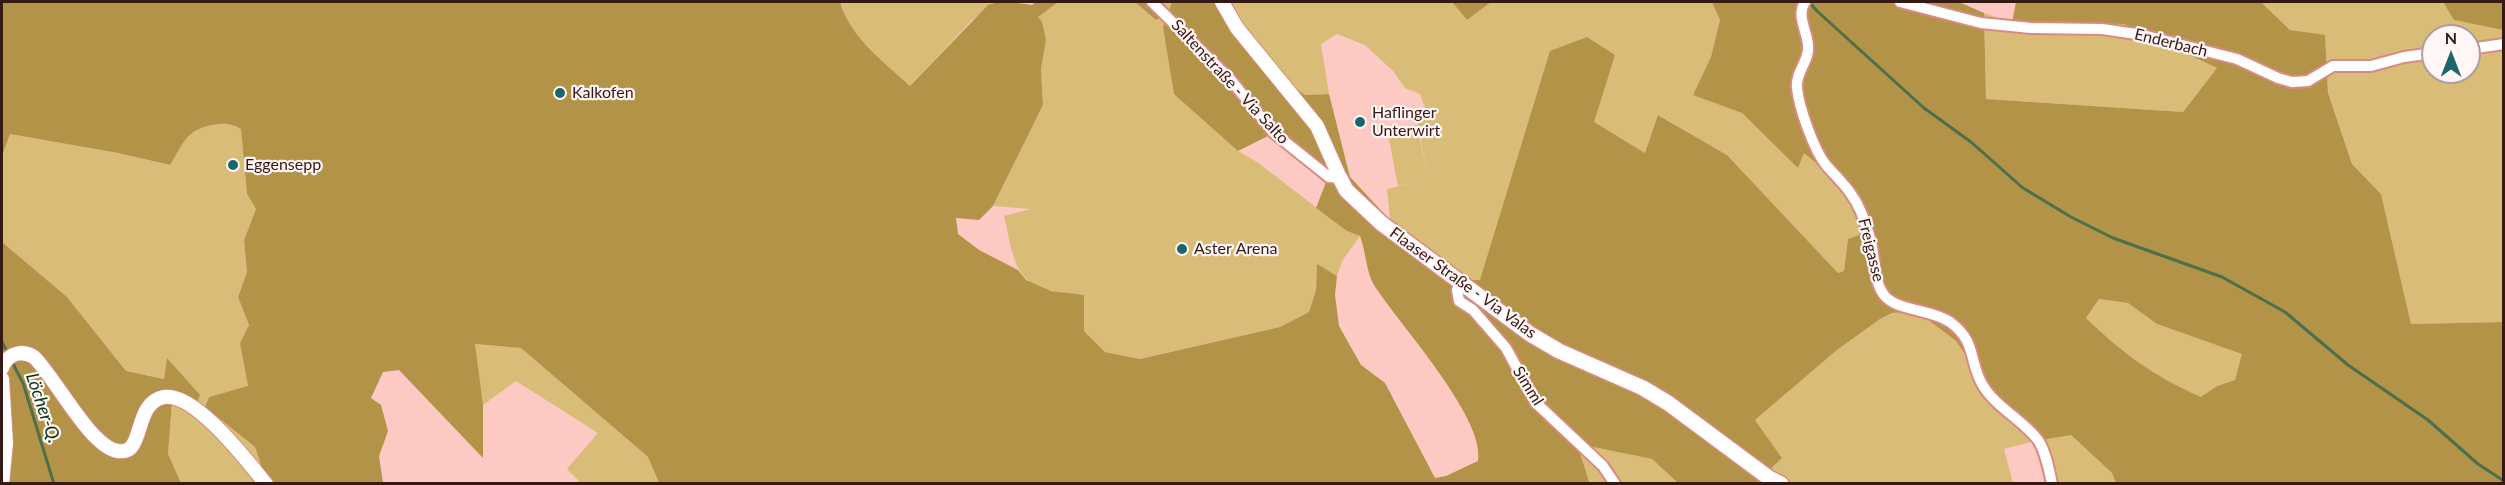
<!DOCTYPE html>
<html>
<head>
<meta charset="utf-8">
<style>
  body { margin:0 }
  #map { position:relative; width:2505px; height:485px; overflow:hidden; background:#fcc9c3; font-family:Lato,sans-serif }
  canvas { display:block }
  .frame { position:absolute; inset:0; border:3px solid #361815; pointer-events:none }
  .north { position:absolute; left:2421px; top:24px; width:60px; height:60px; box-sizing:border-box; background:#fff6f5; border:2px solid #af9d9b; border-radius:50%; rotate:0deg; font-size:16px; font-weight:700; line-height:24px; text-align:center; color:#361815 }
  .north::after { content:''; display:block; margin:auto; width:21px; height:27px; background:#1a666f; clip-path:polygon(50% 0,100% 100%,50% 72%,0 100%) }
</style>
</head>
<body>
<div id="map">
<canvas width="2505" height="485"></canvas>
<div class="frame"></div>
<div class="north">N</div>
</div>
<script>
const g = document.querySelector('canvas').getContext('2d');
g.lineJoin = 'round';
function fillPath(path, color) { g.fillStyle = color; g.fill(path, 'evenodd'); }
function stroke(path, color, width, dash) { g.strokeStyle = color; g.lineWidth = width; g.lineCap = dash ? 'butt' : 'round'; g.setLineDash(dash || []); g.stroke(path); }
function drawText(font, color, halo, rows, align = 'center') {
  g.font = font + ' Lato,sans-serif'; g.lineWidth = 4.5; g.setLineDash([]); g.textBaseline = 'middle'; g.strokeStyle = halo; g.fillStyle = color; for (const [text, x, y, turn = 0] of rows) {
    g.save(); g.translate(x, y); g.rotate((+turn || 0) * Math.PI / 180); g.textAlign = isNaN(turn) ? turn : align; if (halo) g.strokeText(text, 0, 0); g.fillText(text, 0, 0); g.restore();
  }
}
fillPath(new Path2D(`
  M840,2H995L971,21L910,86C884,62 850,37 840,2Z
  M1058,2H1135L1156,20L1160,16L1146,2H1172L1163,27L1238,151L1257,162L1347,231L1360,236L1342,261L1337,276L1317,265L1316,290L1309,312L1280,327L1140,359L1105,352L1084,331L1063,292C1013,289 1014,257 1004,216L1031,209L993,206L1043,105L1041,69L1046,40L1037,17Z
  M1227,2H1452L1467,20L1491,2H1712L1720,20L1711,57L1694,95L1742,113L1798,167L1804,152L1843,185L1862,222L1859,235L1848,239L1844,271L1838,273L1727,155L1659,115L1645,153L1593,122L1615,55L1480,280H1470L1390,220L1387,189L1420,181L1398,186L1388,134L1391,130L1416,125L1428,173L1417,125L1426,110L1420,94L1405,88L1393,71L1365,45L1337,34L1321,44L1329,94L1305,95C1274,70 1245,36 1227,2Z
  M2261,2H2443L2454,20L2503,30V322L2411,324L2381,194L2352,164L2328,93L2325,36L2290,30ZM2433,36H2469V72H2433Z
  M1984,13L2012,23L2124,24L2217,68L2183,112L1986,99Z
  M227,123L241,129L247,194L256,209L244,240L247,272L238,297L249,325L241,343L248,387L209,397L205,407L255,447L267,483H181L168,454L172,402L167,359L164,379L126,371L67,297L2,242V156L10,134L118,153L169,165C191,131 186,129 227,123Z
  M2099,299L2128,303L2157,324L2243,354L2235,380L2217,386L2202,398C2155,377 2122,353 2086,318Z
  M1906,312L1927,319L1956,341L1969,360L2071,435L2112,473L2116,483H2052L2034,441L2004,449L2013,483H1756L1782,458L1755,420L1837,350L1880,319L1892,313Z
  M474,344L521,348L648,457L659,483H577L579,481L567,469L598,433L516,381L483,405Z
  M1593,447L1652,459L1678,483H1590L1579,450Z`), '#d9bc78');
fillPath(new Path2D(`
  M2,2H840C850,37 884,62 910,86L988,5C1002,0 1017,3 1032,5L1036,2H1058L1038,17L1042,22L1046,40L1041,69L1043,105L993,206L979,220L956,218L958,234L979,250L1018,270L1026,280L1051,291L1084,295V331L1105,352L1140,359L1280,327L1309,312L1316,290L1317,264L1337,276L1335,295L1339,326L1361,365L1385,383L1435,478L1446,476L1478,461C1486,418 1398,323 1374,285C1366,272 1366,251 1360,236L1347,231L1316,208L1328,177L1274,133L1238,151L1174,94L1163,27L1172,2H1218L1293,86L1305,95L1329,94L1350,177L1390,220L1470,280H1480L1550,51L1587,37L1615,55L1594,122L1645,153L1658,115L1727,155L1838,273L1844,271L1848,239L1859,235L1862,222L1843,185L1804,153L1798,168L1742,113L1693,95L1711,57L1720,20L1712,2H1959L1984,13L1986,99L2183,112L2217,68L2124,24L2012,23L2016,2H2261L2290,30L2325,35L2328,93L2352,164L2381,194L2411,324L2503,322V483H2116L2112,473L2071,435L2035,441L1980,391L1969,360L1956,341L1927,319L1906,312L1892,313L1880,319L1837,350L1755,420L1782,458L1756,483H1678L1652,459L1593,447L1579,450L1590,484L659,483L648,457L521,348L475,344L483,405V458L399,370L383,372L371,398L381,405L388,431L379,456L383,483H267L255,447L205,407L209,397L248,386L240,343L249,325L238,297L247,272L244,240L256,209L247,194L241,129C230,123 225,123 213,125C186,129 183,144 170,165L118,153L10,134L2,156ZM2099,299L2128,303L2157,324L2242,354L2235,380L2217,386L2201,397C2155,377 2122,353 2086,318Z
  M1135,2H1146L1160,17L1156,20Z
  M1452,2H1491L1467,20Z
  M2443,2H2503V30L2454,20Z
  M2,242L67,297L126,371L164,379L167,358L200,395L196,405L172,402L168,454L181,483H2Z`), '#b29348');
stroke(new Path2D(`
  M1809,2L1817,11L1924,108L1971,142L2023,188L2071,217L2113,238L2222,277L2285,312L2348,365L2428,420L2478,464L2504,481
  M2,342L8,354
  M11,360L23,383L54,484`), '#4d6f49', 3);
const minor = new Path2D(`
  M1152,2L1230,79L1274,133L1329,177L1340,178
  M1805,2C1796,15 1807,31 1808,45C1810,61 1795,72 1797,88C1799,108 1814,150 1826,165C1840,181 1853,192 1861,212C1865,223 1870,235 1872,247C1875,262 1874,282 1884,295C1896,311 1931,309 1950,322C1976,341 1969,359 1981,382C1993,406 2022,419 2038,440C2046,452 2049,470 2052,484
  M1900,2L1981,23L2031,28L2102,29L2143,35L2237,59L2278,78L2292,82L2308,81L2333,66H2371L2404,57L2433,53
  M2469,49L2504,44
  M1460,281L1457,290L1459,301L1473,310L1506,348L1536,403L1603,466L1615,484`);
const tertiary = new Path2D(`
  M1222,2L1237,28L1317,126L1340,178
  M2,368C7,354 21,349 34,357C55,377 90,447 118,451C146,456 132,403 164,397C195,392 248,462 266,484
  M2,379L6,443L2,484`);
const secondary = new Path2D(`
  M1340,178L1346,190L1381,223L1530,334L1559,351L1643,388L1668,403L1769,478L1781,484`);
stroke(minor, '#d98b81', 14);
stroke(tertiary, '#d98b81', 16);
stroke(secondary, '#d98b81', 18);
stroke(minor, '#fff', 10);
stroke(tertiary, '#fff', 14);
stroke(secondary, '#fff', 15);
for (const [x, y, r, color] of [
  [560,93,6,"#1a666f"],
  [1360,122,6,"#1a666f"],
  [233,165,6,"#1a666f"],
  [1182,249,6,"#1a666f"]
]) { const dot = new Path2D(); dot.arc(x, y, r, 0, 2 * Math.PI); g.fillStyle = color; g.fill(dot); stroke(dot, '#fff6f5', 2); }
drawText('16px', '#361815', '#fff6f5', [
  ["Enderbach",2171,43,14],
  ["Saltenstraße - Via Salto",1230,82,47],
  ["Freigasse",1871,250,76],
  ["Flaaser Straße - Via Valas",1463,283,36],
  ["Simml",1528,386,58]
]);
drawText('16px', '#361815', '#fff6f5', [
  ["Kalkofen",572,93],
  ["Haflinger",1372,113],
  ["Unterwirt",1372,131],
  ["Eggensepp",245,165],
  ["Aster Arena",1194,249]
], 'left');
drawText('italic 18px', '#043410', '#fff6f5', [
  ["Löcher-Q.",43,408,71]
]);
</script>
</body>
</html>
